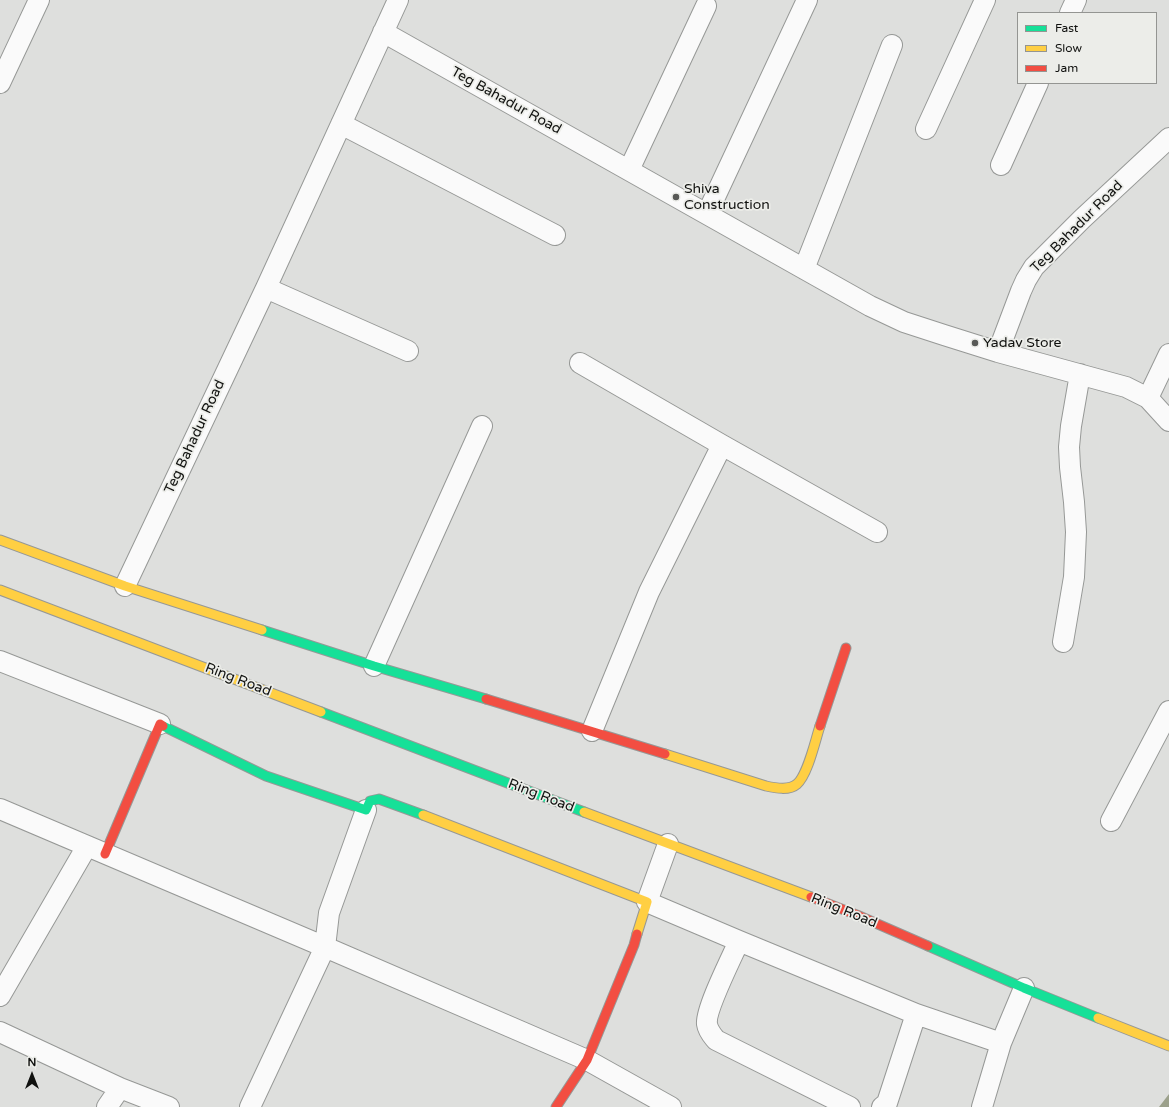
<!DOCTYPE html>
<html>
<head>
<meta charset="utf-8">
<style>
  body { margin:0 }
  #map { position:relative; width:1169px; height:1107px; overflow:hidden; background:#dedfdd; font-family:"Varela Round",sans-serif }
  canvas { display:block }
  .legend { position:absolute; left:1017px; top:12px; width:140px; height:72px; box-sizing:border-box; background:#ecede9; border:1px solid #949592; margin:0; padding:5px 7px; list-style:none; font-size:12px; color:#10110f }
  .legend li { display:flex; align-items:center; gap:8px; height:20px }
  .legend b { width:20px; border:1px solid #949592 }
  .north { position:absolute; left:12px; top:1055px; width:40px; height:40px; -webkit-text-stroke:3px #ecede9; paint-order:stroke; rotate:0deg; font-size:11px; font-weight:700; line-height:16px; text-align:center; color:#10110f }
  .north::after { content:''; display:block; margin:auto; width:14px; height:18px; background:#10110f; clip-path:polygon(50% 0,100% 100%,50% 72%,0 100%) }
</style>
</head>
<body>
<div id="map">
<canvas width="1169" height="1107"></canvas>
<ul class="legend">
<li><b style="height:5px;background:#16e098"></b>Fast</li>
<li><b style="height:5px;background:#ffcf43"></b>Slow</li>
<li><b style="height:5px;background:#f24e42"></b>Jam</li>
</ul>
<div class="north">N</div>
</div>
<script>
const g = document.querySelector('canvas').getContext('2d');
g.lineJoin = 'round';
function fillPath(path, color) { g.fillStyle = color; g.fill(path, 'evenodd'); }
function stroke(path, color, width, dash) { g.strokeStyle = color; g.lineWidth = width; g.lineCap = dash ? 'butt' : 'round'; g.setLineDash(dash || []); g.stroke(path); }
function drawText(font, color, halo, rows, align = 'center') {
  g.font = font + ' "Varela Round",sans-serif'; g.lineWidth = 3.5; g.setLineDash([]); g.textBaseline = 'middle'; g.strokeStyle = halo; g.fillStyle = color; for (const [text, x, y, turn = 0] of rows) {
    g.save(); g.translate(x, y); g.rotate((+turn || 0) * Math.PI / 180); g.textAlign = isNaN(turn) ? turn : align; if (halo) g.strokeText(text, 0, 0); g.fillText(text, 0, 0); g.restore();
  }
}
fillPath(new Path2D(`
  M1169,1094V1107H1159Z`), '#9ca18b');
const street = new Path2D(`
  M1070,13L1076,0
  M383,32L870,306L904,322L944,335L998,352L1126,387L1148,398L1169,421
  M0,83L39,0
  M341,124L555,235
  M926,129L985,0
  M1001,165L1038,83
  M629,170L706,6
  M707,214L807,0
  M804,269L892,45
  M266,288L408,351
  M998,352L1021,291L1026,280L1034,267L1082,219L1169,138
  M580,363L722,445L877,532
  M1148,398L1169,354
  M125,586L266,288L398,0
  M1063,642L1074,577L1076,532L1074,502L1070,467L1069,447L1071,426L1080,374
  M0,661L160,724
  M374,666L482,426
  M592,731L649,592L722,445
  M0,809L325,947L587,1060L671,1107
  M1111,821L1169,711
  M668,844L647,902L739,941L916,1014L887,1103L882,1107
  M739,941C732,957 705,1010 707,1024C708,1031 712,1035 716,1040L850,1107
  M0,996L87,846
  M916,1014L1001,1043
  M0,1032L120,1088L169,1107
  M107,1107L120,1088
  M250,1107L325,947L329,913L366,810
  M982,1107L1001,1043L1024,988`);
const fast = new Path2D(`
  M262,630L374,666L486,699
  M321,712L584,812
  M163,726L266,776L366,810L370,801L379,799L423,815
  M928,946L1024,988L1098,1018`);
const slow = new Path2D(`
  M0,540L125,586L262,630
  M0,590L321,712
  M665,754L766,786C775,788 789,791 797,784C808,774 815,741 820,726
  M584,812L811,897
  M423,815L647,902L637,934
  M1098,1018L1169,1046`);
const jam = new Path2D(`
  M486,699L665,754
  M820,726L846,648
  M105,854L160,724L163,726
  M811,897L857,915L928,946
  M556,1107L587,1060L634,945L637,934`);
stroke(street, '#969896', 22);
stroke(fast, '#969896', 11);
stroke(slow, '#969896', 11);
stroke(jam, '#969896', 11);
stroke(street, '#fafafa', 20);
stroke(fast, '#16e098', 9);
stroke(slow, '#ffcf43', 9);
stroke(jam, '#f24e42', 9);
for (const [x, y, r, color] of [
  [676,197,4,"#585957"],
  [975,343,4,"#585957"]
]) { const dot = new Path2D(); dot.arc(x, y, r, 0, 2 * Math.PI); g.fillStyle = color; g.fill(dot); stroke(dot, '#ecede9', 1.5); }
drawText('14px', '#10110f', '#ecede9', [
  ["Teg Bahadur Road",506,101,29],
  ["Teg Bahadur Road",1077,227,-45],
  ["Teg Bahadur Road",195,437,-65],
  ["Ring Road",238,680,21],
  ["Ring Road",541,796,21],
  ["Ring Road",844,911,22]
]);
drawText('14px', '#10110f', '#ecede9', [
  ["Shiva",684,189],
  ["Construction",684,205],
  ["Yadav Store",983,343]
], 'left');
</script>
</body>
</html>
